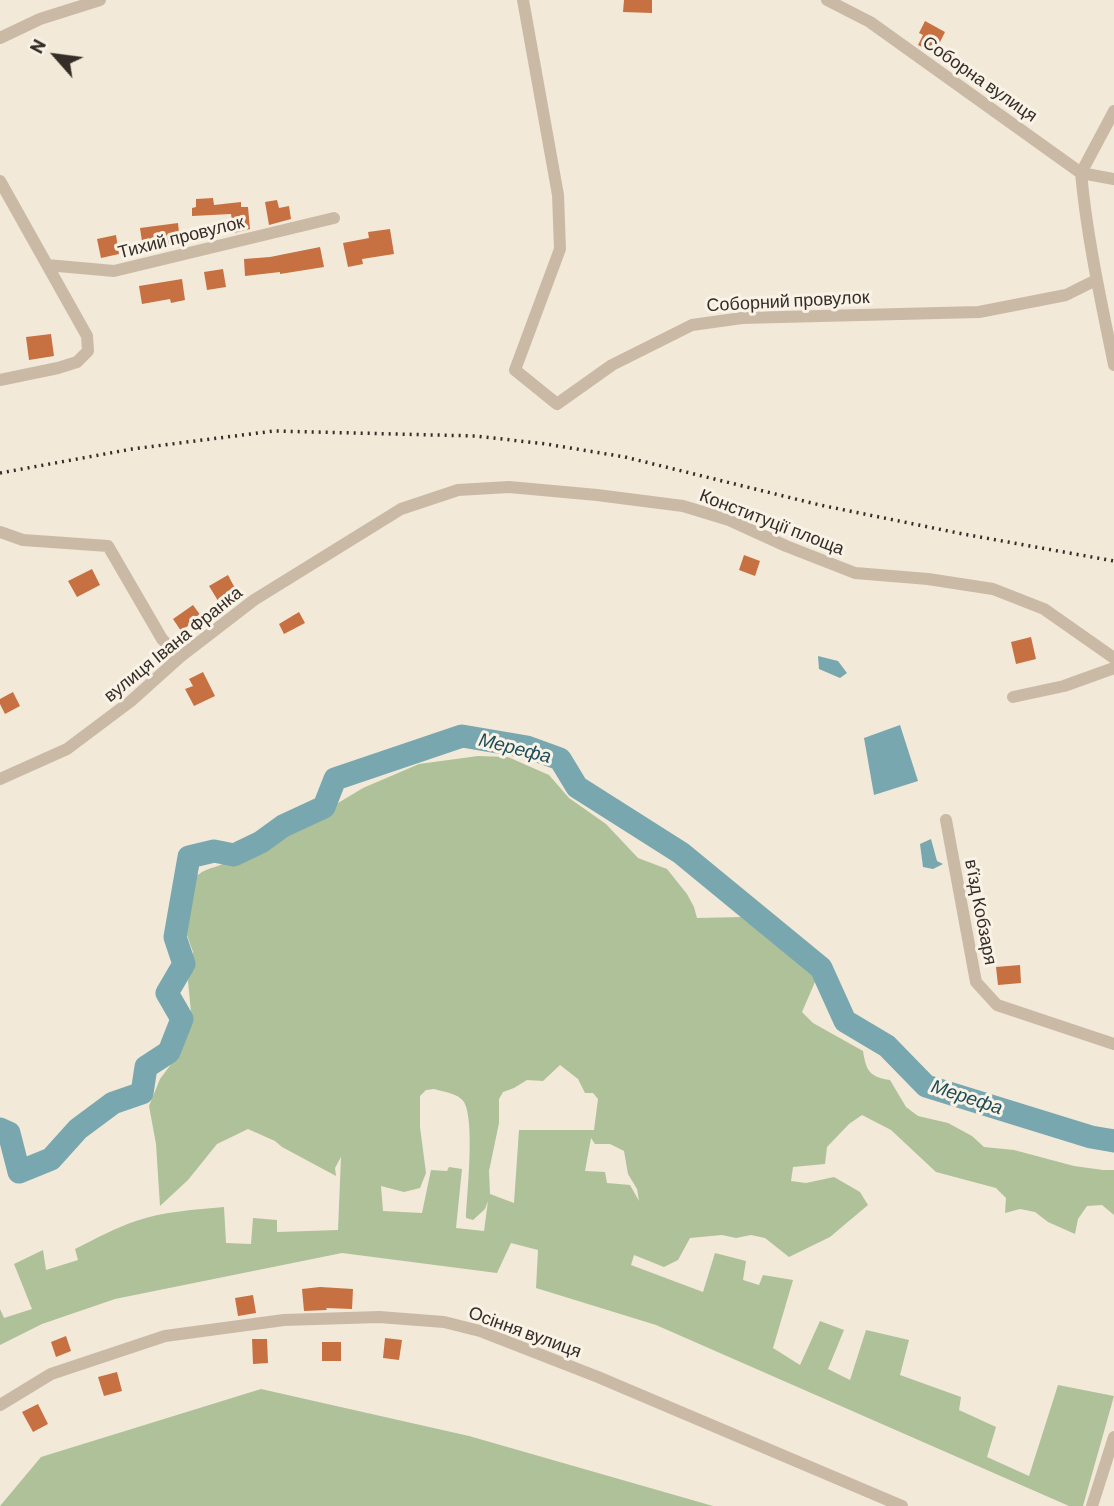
<!DOCTYPE html>
<html>
<head>
<meta charset="utf-8">
<style>
  body { margin:0 }
  #map { position:relative; width:1114px; height:1506px; overflow:hidden; background:#f2e9d9; font-family:Barlow,sans-serif }
  canvas { display:block }
  .north { position:absolute; left:21px; top:21px; width:70px; height:70px; -webkit-text-stroke:5px #f9f2e6; paint-order:stroke; rotate:298deg; font-size:19px; font-weight:700; line-height:28px; text-align:center; color:#352d27 }
  .north::after { content:''; display:block; margin:auto; width:24px; height:32px; background:#352d27; clip-path:polygon(50% 0,100% 100%,50% 72%,0 100%) }
</style>
</head>
<body>
<div id="map">
<canvas width="1114" height="1506"></canvas>
<div class="north">N</div>
</div>
<script>
const g = document.querySelector('canvas').getContext('2d');
g.lineJoin = 'round';
function fillPath(path, color) { g.fillStyle = color; g.fill(path, 'evenodd'); }
function stroke(path, color, width, dash) { g.strokeStyle = color; g.lineWidth = width; g.lineCap = dash ? 'butt' : 'round'; g.setLineDash(dash || []); g.stroke(path); }
function drawText(font, color, halo, rows, align = 'center') {
  g.font = font + ' Barlow,sans-serif'; g.lineWidth = 6; g.setLineDash([]); g.textBaseline = 'middle'; g.strokeStyle = halo; g.fillStyle = color; for (const [text, x, y, turn = 0] of rows) {
    g.save(); g.translate(x, y); g.rotate((+turn || 0) * Math.PI / 180); g.textAlign = isNaN(turn) ? turn : align; if (halo) g.strokeText(text, 0, 0); g.fillText(text, 0, 0); g.restore();
  }
}
fillPath(new Path2D(`
  M478,756L508,757L549,775L569,798L606,824L638,858L667,869L687,894L694,907L697,918L742,917L781,940L804,961L821,968L802,1012L813,1023L863,1051C866,1071 870,1077 890,1080L906,1107L918,1116L948,1123L972,1136L984,1147L1014,1150L1074,1166L1103,1170H1114V1215L1102,1205L1087,1206L1078,1219L1075,1234L1048,1222L1035,1212L1020,1209L1005,1213L1006,1198L996,1188L936,1172L891,1130L862,1115L849,1124L827,1147L825,1164L793,1167L791,1181L806,1183L834,1177L860,1192L868,1205L830,1237L789,1257L765,1238L751,1235L736,1238L722,1235L690,1238L678,1260L664,1267L634,1255L631,1265L703,1292L715,1253L746,1261L743,1280L759,1285L763,1275L793,1280L773,1348L800,1365L820,1321L844,1330L828,1369L850,1380L866,1330L909,1340L900,1375L961,1397L959,1410L996,1427L987,1457L1029,1476L1058,1385L1114,1396L1083,1506H1069L656,1325L536,1288L538,1250L511,1243L497,1273L342,1253L115,1299L42,1324L0,1345V1309L4,1318L32,1309L14,1264L43,1250L46,1270L78,1260L75,1249C95,1239 115,1228 136,1221C164,1211 195,1210 224,1207L226,1243L251,1244L253,1218L277,1220V1232L338,1230L341,1157L335,1168L336,1176L282,1147L275,1141L248,1129L217,1144L188,1180L160,1206L156,1144L149,1106L160,1079L178,1055L191,1012L188,981L193,952L183,924L192,879C195,877 199,874 202,872C213,866 226,866 234,855L263,852L275,843L314,822L338,803L363,788L419,764ZM560,1065L578,1079L585,1093H593L598,1099L594,1130H519L514,1203L490,1194L489,1171L499,1123V1099L503,1092L514,1088L527,1080L543,1081ZM434,1089C443,1092 458,1093 464,1102C475,1121 467,1194 466,1218L473,1220L485,1209L488,1201L484,1231L456,1228L462,1169L449,1167L447,1171L431,1170L422,1213L383,1211L381,1186L404,1192L420,1188L426,1173L420,1127V1096L426,1090ZM591,1138L595,1144H610L624,1151L628,1174L637,1189L639,1201L630,1185L607,1183L605,1172L585,1171Z
  M261,1389L469,1436L713,1506H0L41,1457Z`), '#afc199');
fillPath(new Path2D(`
  M818,656L838,661L847,673L840,678L819,669Z
  M900,725L918,781L874,795L864,738Z
  M931,839L937,861L943,864L933,869L923,867L920,844Z`), '#78a7af');
stroke(new Path2D(`
  M0,1129L9,1133L19,1172L51,1159L78,1129L113,1103L142,1093L146,1067L169,1052L182,1019L167,993L184,964L175,937L189,857L214,851L234,855L261,842L283,826L324,807L335,779L462,736L527,747L560,759L577,787L681,853L821,968L845,1021L887,1046L926,1086L1091,1137L1114,1141`), '#78a7af', 23);
fillPath(new Path2D(`
  M624,0H652V13L623,12Z
  M925,21L945,32L939,44L935,41L930,51L918,45L923,35L919,33Z
  M213,198L214,205L241,202V207H248L250,229L234,233L231,214L192,216V208L196,207V199Z
  M277,200L279,208L289,206L291,219L269,225L265,202Z
  M178,223L180,243L143,248L140,228Z
  M390,229L394,254L362,259L363,264L348,267L343,243L369,238L368,232Z
  M116,235L119,254L101,258L97,239Z
  M320,247L324,267L280,274V272L245,276L244,259L270,257Z
  M223,269L226,287L207,290L204,272Z
  M182,279L185,300L171,303L170,299L142,304L139,286Z
  M51,334L54,356L29,360L26,337Z
  M744,555L760,561L755,576L739,570Z
  M92,569L100,585L77,597L68,581Z
  M228,575L238,594L220,604L209,586Z
  M193,605L201,616L181,631L173,619Z
  M299,612L305,623L284,634L279,624Z
  M1031,637L1036,659L1016,664L1011,642Z
  M203,672L215,696L194,706L185,689L193,686L189,679Z
  M13,692L20,706L5,714L0,704V699Z
  M1020,965L1021,983L998,985L996,967Z
  M320,1287L353,1289L352,1309L326,1308L327,1310L304,1311L302,1289Z
  M253,1295L256,1313L238,1316L235,1298Z
  M66,1336L71,1351L56,1357L51,1342Z
  M385,1338L402,1340L399,1360L383,1358Z
  M252,1339H267L268,1363L253,1364Z
  M322,1342H341V1361H322Z
  M117,1372L122,1391L104,1396L98,1377Z
  M38,1404L48,1424L33,1432L22,1412Z`), '#c77042');
stroke(new Path2D(`
  M523,0L558,195L560,249L515,370L557,404L612,365L692,325L742,318L979,312L1066,295L1096,280
  M827,0L870,22L1081,173L1114,179
  M0,38L40,19L100,0
  M1081,173C1087,238 1101,301 1114,365
  M1081,173L1114,111
  M0,181L87,336L88,351L77,362L58,368L0,380
  M47,265L114,271L334,218
  M0,532L23,540L108,546L162,639L180,657
  M1013,697L1064,686L1114,668
  M0,779L67,749L131,701L180,657L254,600L401,509L458,490L509,487L597,495L683,506L729,520L786,546L855,573L928,579L993,589L1044,609L1114,658
  M946,820L976,982L997,1005L1114,1044
  M0,1405L51,1374L165,1336L284,1320L379,1317L444,1322L480,1331L598,1377L902,1506
  M1092,1506L1114,1437`), '#cabaa5', 12);
stroke(new Path2D(`
  M0,473L132,449L274,431L476,436L546,444L625,457L820,505L963,534L1114,561`), '#352d27', 3.5, [2, 5]);
drawText('18px', '#352d27', '#f9f2e6', [
  ["Соборна вулиця",980,79,35],
  ["Тихий провулок",181,237,-14],
  ["Соборний провулок",788,301,-3],
  ["Конституції площа",772,522,21],
  ["вулиця Івана Франка",173,644,-39],
  ["в’їзд Кобзаря",981,912,79],
  ["Осіння вулиця",525,1332,20]
]);
drawText('italic 19px', '#1c4d57', '#f9f2e6', [
  ["Мерефа",515,748,14],
  ["Мерефа",967,1097,18]
]);
</script>
</body>
</html>
